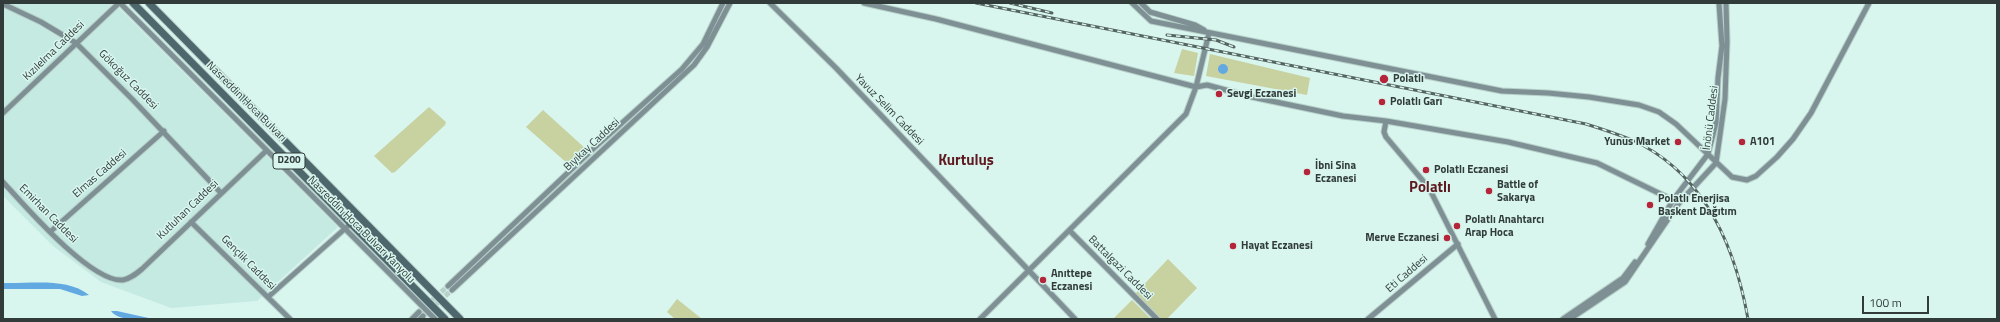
<!DOCTYPE html>
<html>
<head>
<meta charset="utf-8">
<style>
  body { margin:0 }
  #map { position:relative; width:2000px; height:322px; overflow:hidden; background:#d8f5ee; font-family:"Titillium Web",sans-serif }
  canvas { display:block }
  .frame { position:absolute; inset:0; border:4px solid #313c3a; pointer-events:none }
  .scale { position:absolute; left:1862px; top:296px; width:67px; height:18px; box-sizing:border-box; border:2px solid #313c3a; border-top:0; padding-left:5px; font-size:12px; line-height:14px; white-space:nowrap; color:#313c3a; -webkit-text-stroke:3px #d8f5ee; paint-order:stroke }
</style>
</head>
<body>
<div id="map">
<canvas width="2000" height="322"></canvas>
<div class="frame"></div>
<div class="scale">100 m</div>
</div>
<script>
const g = document.querySelector('canvas').getContext('2d');
g.lineJoin = 'round';
function fillPath(path, color) { g.fillStyle = color; g.fill(path, 'evenodd'); }
function stroke(path, color, width, dash) { g.strokeStyle = color; g.lineWidth = width; g.lineCap = dash ? 'butt' : 'round'; g.setLineDash(dash || []); g.stroke(path); }
function drawText(font, color, halo, rows, align = 'center') {
  g.font = font + ' "Titillium Web",sans-serif'; g.lineWidth = 3; g.setLineDash([]); g.textBaseline = 'middle'; g.strokeStyle = halo; g.fillStyle = color; for (const [text, x, y, turn = 0] of rows) {
    g.save(); g.translate(x, y); g.rotate((+turn || 0) * Math.PI / 180); g.textAlign = isNaN(turn) ? turn : align; if (halo) g.strokeText(text, 0, 0); g.fillText(text, 0, 0); g.restore();
  }
}
fillPath(new Path2D(`
  M3,3H114L338,227L257,301L171,308L101,282L53,246L3,196Z`), '#c5eae2');
fillPath(new Path2D(`
  M1182,49L1198,53L1194,76L1174,73Z
  M1210,54L1310,78L1307,95L1206,76Z
  M429,107L446,122L445,125L395,172L392,173L374,156Z
  M543,110L586,149L572,165L568,164L526,127Z
  M1168,259L1197,288L1167,319H1160L1135,294Z
  M677,299L702,319H675L667,312Z
  M1132,300L1151,319H1113Z`), '#c8d1a0');
fillPath(new Path2D(`
  M1218 69a5 5 0 1 1 10 0a5 5 0 1 1-10 0Z
  M3,283C30,284 67,277 89,295L82,296L60,289H3Z
  M111,311H117L153,319C141,319 119,322 111,311Z`), '#63a9e1');
stroke(new Path2D(`
  M419,312L448,286
  M423,316L452,290`), '#b7d0ca', 5, [5, 2.5]);
const secondary = new Path2D(`
  M120,3L435,319
  M770,3L836,68L1075,319
  M864,3L936,19L1196,87L1207,85L1252,97L1343,116L1386,121L1508,142L1597,163L1679,203
  M1132,3L1151,21L1502,91L1548,93L1589,97L1639,105L1659,112L1676,124L1732,177L1747,180L1756,176L1777,157L1793,139L1811,113L1869,3
  M1141,3L1150,12L1195,25L1204,30
  M3,4L41,22L76,43L133,100L221,193
  M3,113L119,3
  M1386,121L1384,132L1386,137L1429,188L1495,319
  M3,182C24,205 91,283 123,280C130,279 136,274 142,269L266,151
  M191,222L290,319
  M1070,231L1157,319
  M50,232L164,131
  M1648,244L1673,200L1708,154L1716,123L1718,78L1722,46L1719,3
  M448,286L593,149L682,69L703,44L723,3
  M452,290L694,65L707,47L730,3
  M268,297L348,226
  M412,319L419,312
  M420,319L423,316
  M980,319L1186,114L1196,87L1209,33
  M1368,319L1458,244
  M1563,319L1623,278L1635,262
  M1570,319L1625,282L1679,203L1716,163L1725,99L1727,42L1726,3`);
const highway = new Path2D(`
  M133,3L445,319
  M149,3L460,319`);
stroke(secondary, '#b7d0ca', 7);
stroke(highway, '#b7d0ca', 9);
stroke(secondary, '#7e9094', 5);
stroke(highway, '#4e676c', 7);
const rail = new Path2D(`
  M976,3L1586,124C1602,129 1617,134 1632,140C1705,173 1735,246 1748,319
  M1010,3L1052,13
  M1167,35L1216,40L1234,47`);
stroke(rail, '#556461', 3);
stroke(rail, '#d8f5ee', 1.5, [4.5]);
for (const [x, y, r, color] of [
  [1384,79,5,"#b6243a"],
  [1219,94,4,"#b6243a"],
  [1382,102,4,"#b6243a"],
  [1678,142,4,"#b6243a"],
  [1742,142,4,"#b6243a"],
  [1426,170,4,"#b6243a"],
  [1307,172,4,"#b6243a"],
  [1489,191,4,"#b6243a"],
  [1650,205,4,"#b6243a"],
  [1457,226,4,"#b6243a"],
  [1447,238,4,"#b6243a"],
  [1233,246,4,"#b6243a"],
  [1043,280,4,"#b6243a"]
]) { const dot = new Path2D(); dot.arc(x, y, r, 0, 2 * Math.PI); g.fillStyle = color; g.fill(dot); stroke(dot, '#d8f5ee', 1.5); }
for (const [x, y, w] of [
  [289,161,32]
]) { const box = new Path2D(); box.roundRect(x - w / 2, y - 8, w, 16, 3); g.fillStyle = '#d8f5ee'; g.fill(box); stroke(box, '#313c3a', 1); }
drawText('bold 10px', '#313c3a', null, [
  ["D200",289,161]
]);
drawText('11px', '#313c3a', '#d8f5ee', [
  ["Kızılelma Caddesi",54,51,-44],
  ["Gökoğuz Caddesi",128,80,45],
  ["Nasreddin Hoca Bulvarı",246,102,45],
  ["Yavuz Selim Caddesi",889,110,46],
  ["İnönü Caddesi",1711,118,-83],
  ["Bıyıkay Caddesi",592,145,-43],
  ["Elmas Caddesi",100,174,-41],
  ["Kutluhan Caddesi",188,210,-44],
  ["Emirhan Caddesi",48,214,45],
  ["Nasreddin Hoca Bulvarı Yanyolu",361,230,45],
  ["Gençlik Caddesi",248,263,45],
  ["Battalgazi Caddesi",1120,268,45],
  ["Eti Caddesi",1407,274,-41]
]);
drawText('bold 11px', '#313c3a', '#d8f5ee', [
  ["Polatlı",1393,79],
  ["Sevgi Eczanesi",1227,94],
  ["Polatlı Garı",1390,102],
  ["Yunus Market",1670,142,"right"],
  ["A101",1750,142],
  ["İbni Sina",1315,166],
  ["Eczanesi",1315,179],
  ["Polatlı Eczanesi",1434,170],
  ["Battle of",1497,185],
  ["Sakarya",1497,198],
  ["Polatlı Enerjisa",1658,199],
  ["Başkent Dağıtım",1658,212],
  ["Polatlı Anahtarcı",1465,220],
  ["Arap Hoca",1465,233],
  ["Merve Eczanesi",1439,238,"right"],
  ["Hayat Eczanesi",1241,246],
  ["Anıttepe",1051,274],
  ["Eczanesi",1051,287]
], 'left');
drawText('bold 15px', '#5f1920', '#d8f5ee', [
  ["Kurtuluş",966,161],
  ["Polatlı",1430,188]
]);
</script>
</body>
</html>
